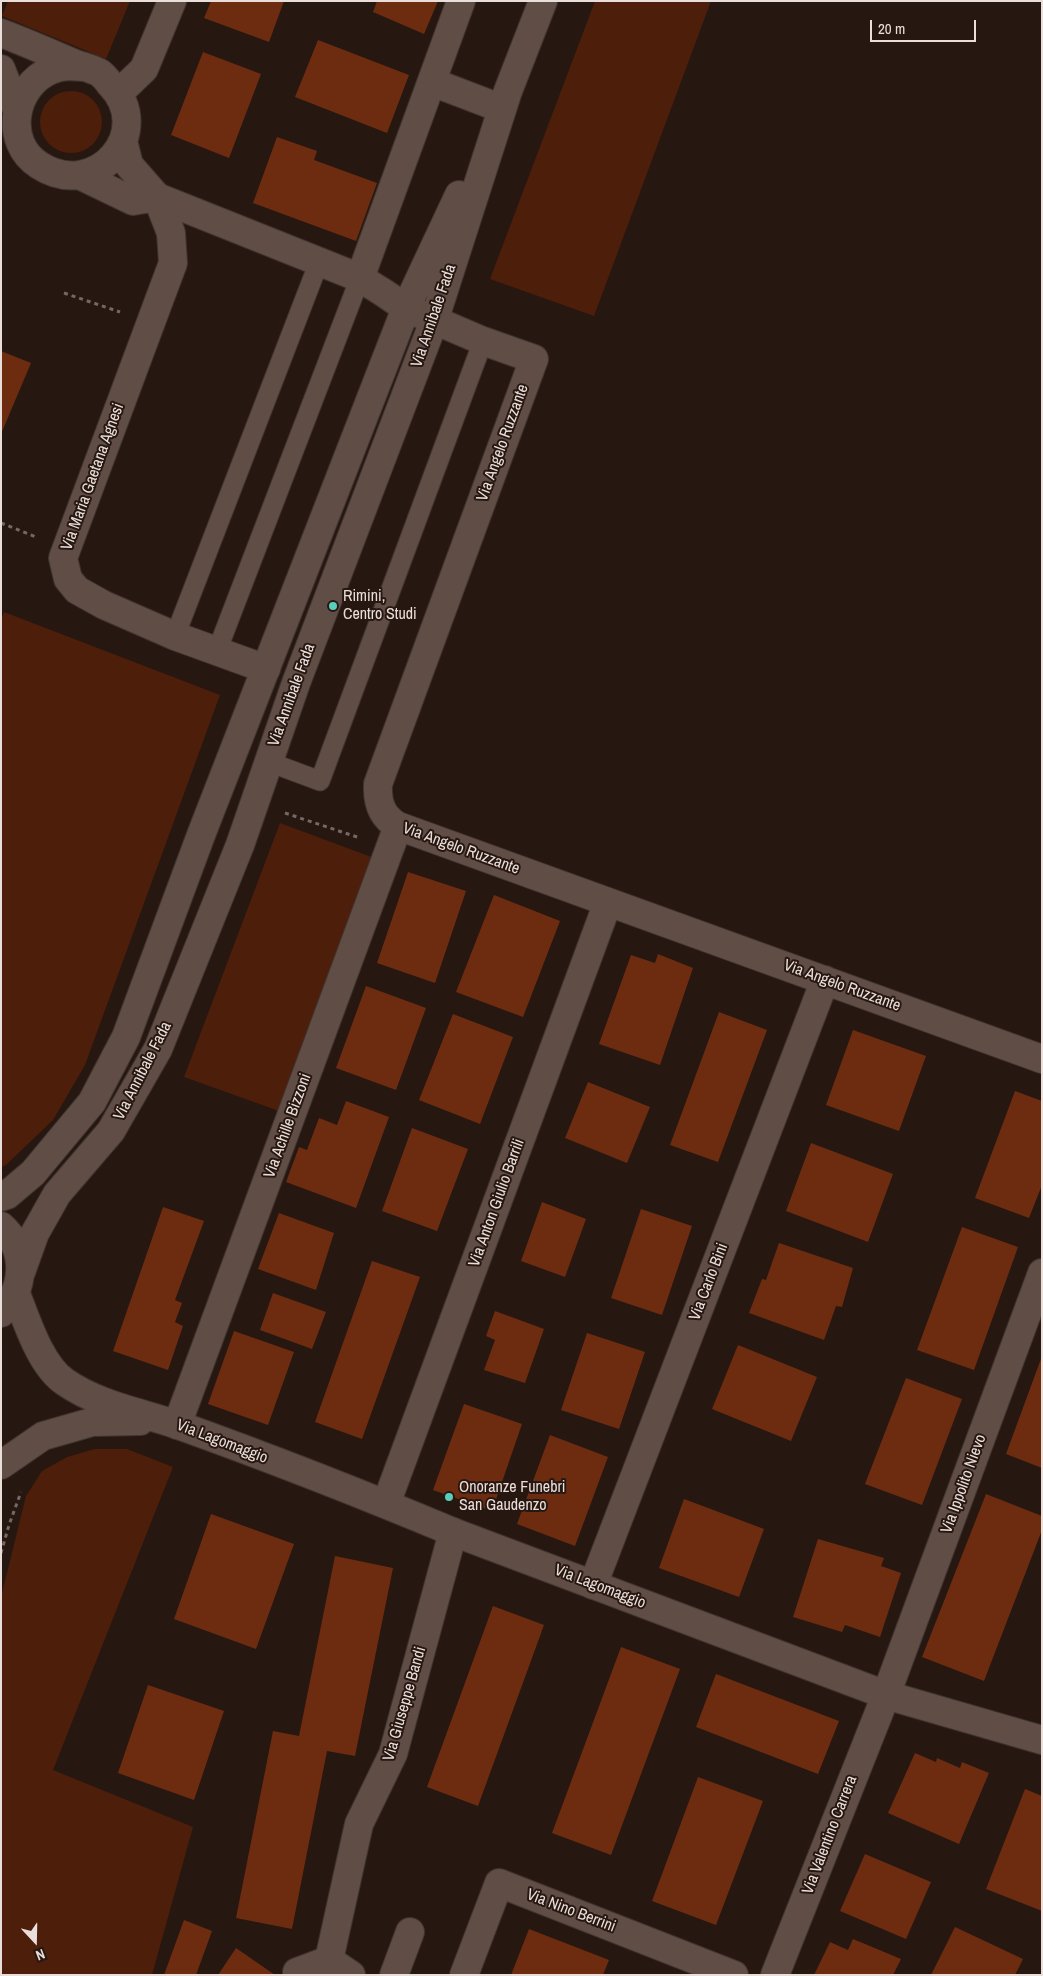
<!DOCTYPE html>
<html>
<head>
<meta charset="utf-8">
<style>
  body { margin:0 }
  #map { position:relative; width:1043px; height:1976px; overflow:hidden; background:#271711; font-family:"Archivo Narrow",sans-serif }
  canvas { display:block }
  .frame { position:absolute; inset:0; border:2px solid #eadeda; pointer-events:none }
  .north { position:absolute; left:10px; top:1916px; width:50px; height:50px; -webkit-text-stroke:4px #271711; paint-order:stroke; rotate:159deg; font-size:14px; font-weight:700; line-height:20px; text-align:center; color:#eadeda }
  .north::after { content:''; display:block; margin:auto; width:18px; height:22px; background:#eadeda; clip-path:polygon(50% 0,100% 100%,50% 72%,0 100%) }
  .scale { position:absolute; left:870px; top:20px; width:106px; height:22px; box-sizing:border-box; border:2px solid #eadeda; border-top:0; padding-left:6px; font-size:15px; line-height:18px; white-space:nowrap; color:#eadeda; -webkit-text-stroke:4px #271711; paint-order:stroke }
</style>
</head>
<body>
<div id="map">
<canvas width="1043" height="1976"></canvas>
<div class="frame"></div>
<div class="north">N</div>
<div class="scale">20 m</div>
</div>
<script>
const g = document.querySelector('canvas').getContext('2d');
g.lineJoin = 'round';
function fillPath(path, color) { g.fillStyle = color; g.fill(path, 'evenodd'); }
function stroke(path, color, width, dash) { g.strokeStyle = color; g.lineWidth = width; g.lineCap = dash ? 'butt' : 'round'; g.setLineDash(dash || []); g.stroke(path); }
function drawText(font, color, halo, rows, align = 'center') {
  g.font = font + ' "Archivo Narrow",sans-serif'; g.lineWidth = 4; g.setLineDash([]); g.textBaseline = 'middle'; g.strokeStyle = halo; g.fillStyle = color; for (const [text, x, y, turn = 0] of rows) {
    g.save(); g.translate(x, y); g.rotate((+turn || 0) * Math.PI / 180); g.textAlign = isNaN(turn) ? turn : align; if (halo) g.strokeText(text, 0, 0); g.fillText(text, 0, 0); g.restore();
  }
}
fillPath(new Path2D(`
  M8,1H130L106,59L2,16Z
  M595,1H711L594,316L490,279Z
  M40 122a31 31 0 1 1 62 0a31 31 0 1 1-62 0Z
  M4,612L220,695L85,1065L53,1120L6,1165L1,1167V619Z
  M280,823L374,858L279,1111L184,1077Z
  M95,1449H127L173,1467L53,1770L193,1827L152,1975H1V1597L26,1496L42,1471L67,1457Z`), '#4d1e0a');
fillPath(new Path2D(`
  M211,1H284L269,42L204,18Z
  M377,1H438L424,34L373,12Z
  M318,40L409,75L387,133L295,97Z
  M203,52L261,74L229,158L171,135Z
  M277,137L317,151L314,160L377,183L356,241L253,203Z
  M1,351L31,363L1,434Z
  M408,872L466,891L435,983L377,963Z
  M494,895L560,921L523,1017L456,992Z
  M658,954L693,968L660,1065L599,1044L631,955L655,963Z
  M366,986L426,1008L396,1090L336,1068Z
  M719,1012L767,1030L718,1162L670,1145Z
  M453,1014L513,1037L480,1124L419,1100Z
  M853,1030L926,1056L899,1131L826,1105Z
  M588,1082L650,1107L627,1163L565,1138Z
  M1015,1091L1042,1101V1185L1029,1218L975,1198Z
  M346,1101L389,1117L356,1208L286,1182L299,1147L307,1150L319,1118L337,1125Z
  M412,1128L468,1149L437,1231L382,1211Z
  M811,1143L893,1174L868,1242L786,1211Z
  M542,1202L586,1219L565,1277L521,1261Z
  M163,1207L204,1221L175,1300L182,1303L175,1322L183,1326L168,1370L113,1351Z
  M641,1209L692,1226L662,1315L611,1298Z
  M279,1213L334,1233L316,1290L258,1269Z
  M962,1227L1018,1247L974,1370L917,1350Z
  M779,1243L853,1268L842,1307L836,1306L824,1340L749,1313L762,1279L766,1280Z
  M372,1261L420,1277L362,1439L315,1422Z
  M273,1293L326,1312L312,1349L260,1330Z
  M495,1311L544,1329L525,1383L484,1370L495,1340L486,1336Z
  M234,1331L294,1352L268,1425L208,1404Z
  M587,1333L645,1352L619,1429L561,1410Z
  M738,1345L817,1377L791,1441L712,1409Z
  M1042,1356V1468L1006,1454Z
  M906,1378L962,1399L922,1505L865,1484Z
  M464,1404L522,1424L492,1511L433,1490Z
  M550,1435L608,1457L575,1546L517,1524Z
  M986,1494L1042,1516V1530L984,1681L922,1657Z
  M684,1499L764,1529L739,1597L659,1568Z
  M211,1514L294,1544L256,1649L174,1619Z
  M818,1539L884,1558L881,1566L901,1573L880,1637L845,1625L842,1632L793,1617Z
  M335,1556L393,1568L355,1756L327,1751L292,1929L236,1918L273,1731L299,1736Z
  M493,1606L544,1625L478,1806L427,1787Z
  M621,1647L680,1669L611,1855L552,1833Z
  M716,1674L839,1721L818,1774L696,1727Z
  M148,1685L224,1711L194,1800L118,1773Z
  M915,1753L936,1762L937,1758L960,1768L962,1762L989,1773L959,1844L888,1813Z
  M698,1777L763,1801L716,1925L652,1901Z
  M1025,1789L1042,1796V1911L986,1889Z
  M865,1854L931,1882L906,1939L840,1911Z
  M184,1920L212,1931L196,1975H164Z
  M955,1927L1023,1959L1015,1975H931Z
  M529,1929L609,1960L603,1975H511Z
  M853,1939L901,1959L893,1975H814L830,1942L848,1950Z
  M236,1948L275,1975H218Z`), '#6d2c10');
const service = new Path2D(`
  M175,636L319,262
  M217,651L360,278
  M269,762L320,781L483,341`);
const minor = new Path2D(`
  M1,33C25,42 48,52 71,62C80,66 91,68 100,73C104,76 107,80 110,84C157,132 95,202 39,165C3,142 13,86 51,70C62,65 73,66 85,67
  M1,69L17,110
  M432,82L500,108
  M119,93L144,69L172,1
  M123,141L129,165L157,197L171,233L173,263L63,558L68,579L77,590L104,605L175,636L266,669
  M79,175L133,201L157,197L360,278L384,293L406,308L483,341L534,359L378,784C377,803 382,817 398,826L1042,1059
  M360,278L461,1
  M177,1425L398,826
  M386,1504L608,902
  M593,1585L825,980
  M329,1960L359,1824L393,1754L453,1532
  M329,1960L351,1975
  M297,1972L329,1960
  M394,1975L410,1932
  M464,1975L499,1883L734,1975
  M775,1975L886,1695L1042,1273`);
const tertiary = new Path2D(`
  M16,1294C27,1321 40,1365 65,1382C98,1405 140,1412 178,1425C270,1458 362,1494 453,1532L886,1695L1042,1740
  M1,1465L43,1436L92,1422L140,1421`);
const secondary = new Path2D(`
  M1,1197L7,1195L33,1173L92,1102L126,1037L201,835L406,308L459,195
  M1,1226C28,1250 25,1289 1,1313
  M21,1272L35,1233L57,1194L111,1131L158,1049L240,845L296,683L434,321L508,91L543,1`);
stroke(service, '#3f3431', 21);
stroke(minor, '#3f3431', 30);
stroke(tertiary, '#3f3431', 30);
stroke(secondary, '#3f3431', 30);
stroke(new Path2D(`
  M64,293L120,312
  M1,523L36,537
  M285,813L360,838
  M1,1553L9,1525L21,1492`), '#766863', 3, [4, 4]);
stroke(service, '#604d45', 19);
stroke(minor, '#604d45', 28);
stroke(tertiary, '#604d45', 28);
stroke(secondary, '#604d45', 28);
for (const [x, y, r, color] of [
  [333,606,5,"#5acebd"],
  [449,1497,5,"#5acebd"]
]) { const dot = new Path2D(); dot.arc(x, y, r, 0, 2 * Math.PI); g.fillStyle = color; g.fill(dot); stroke(dot, '#271711', 2); }
drawText('16px', '#eadeda', '#271711', [
  ["Via Annibale Fada",434,316,-71],
  ["Via Angelo Ruzzante",503,443,-70],
  ["Via Maria Gaetana Agnesi",93,477,-70],
  ["Via Annibale Fada",292,695,-70],
  ["Via Angelo Ruzzante",461,849,20],
  ["Via Angelo Ruzzante",842,986,20],
  ["Via Annibale Fada",143,1071,-63],
  ["Via Achille Bizzoni",288,1126,-70],
  ["Via Anton Giulio Barrili",497,1203,-70],
  ["Via Carlo Bini",709,1282,-69],
  ["Via Lagomaggio",222,1442,21],
  ["Via Ippolito Nievo",964,1484,-70],
  ["Via Lagomaggio",600,1587,21],
  ["Via Giuseppe Bandi",405,1704,-74],
  ["Via Valentino Carrera",830,1835,-69],
  ["Via Nino Berrini",571,1911,21]
]);
drawText('16px', '#eadeda', '#271711', [
  ["Rimini,",343,597],
  ["Centro Studi",343,615],
  ["Onoranze Funebri",459,1488],
  ["San Gaudenzo",459,1506]
], 'left');
</script>
</body>
</html>
